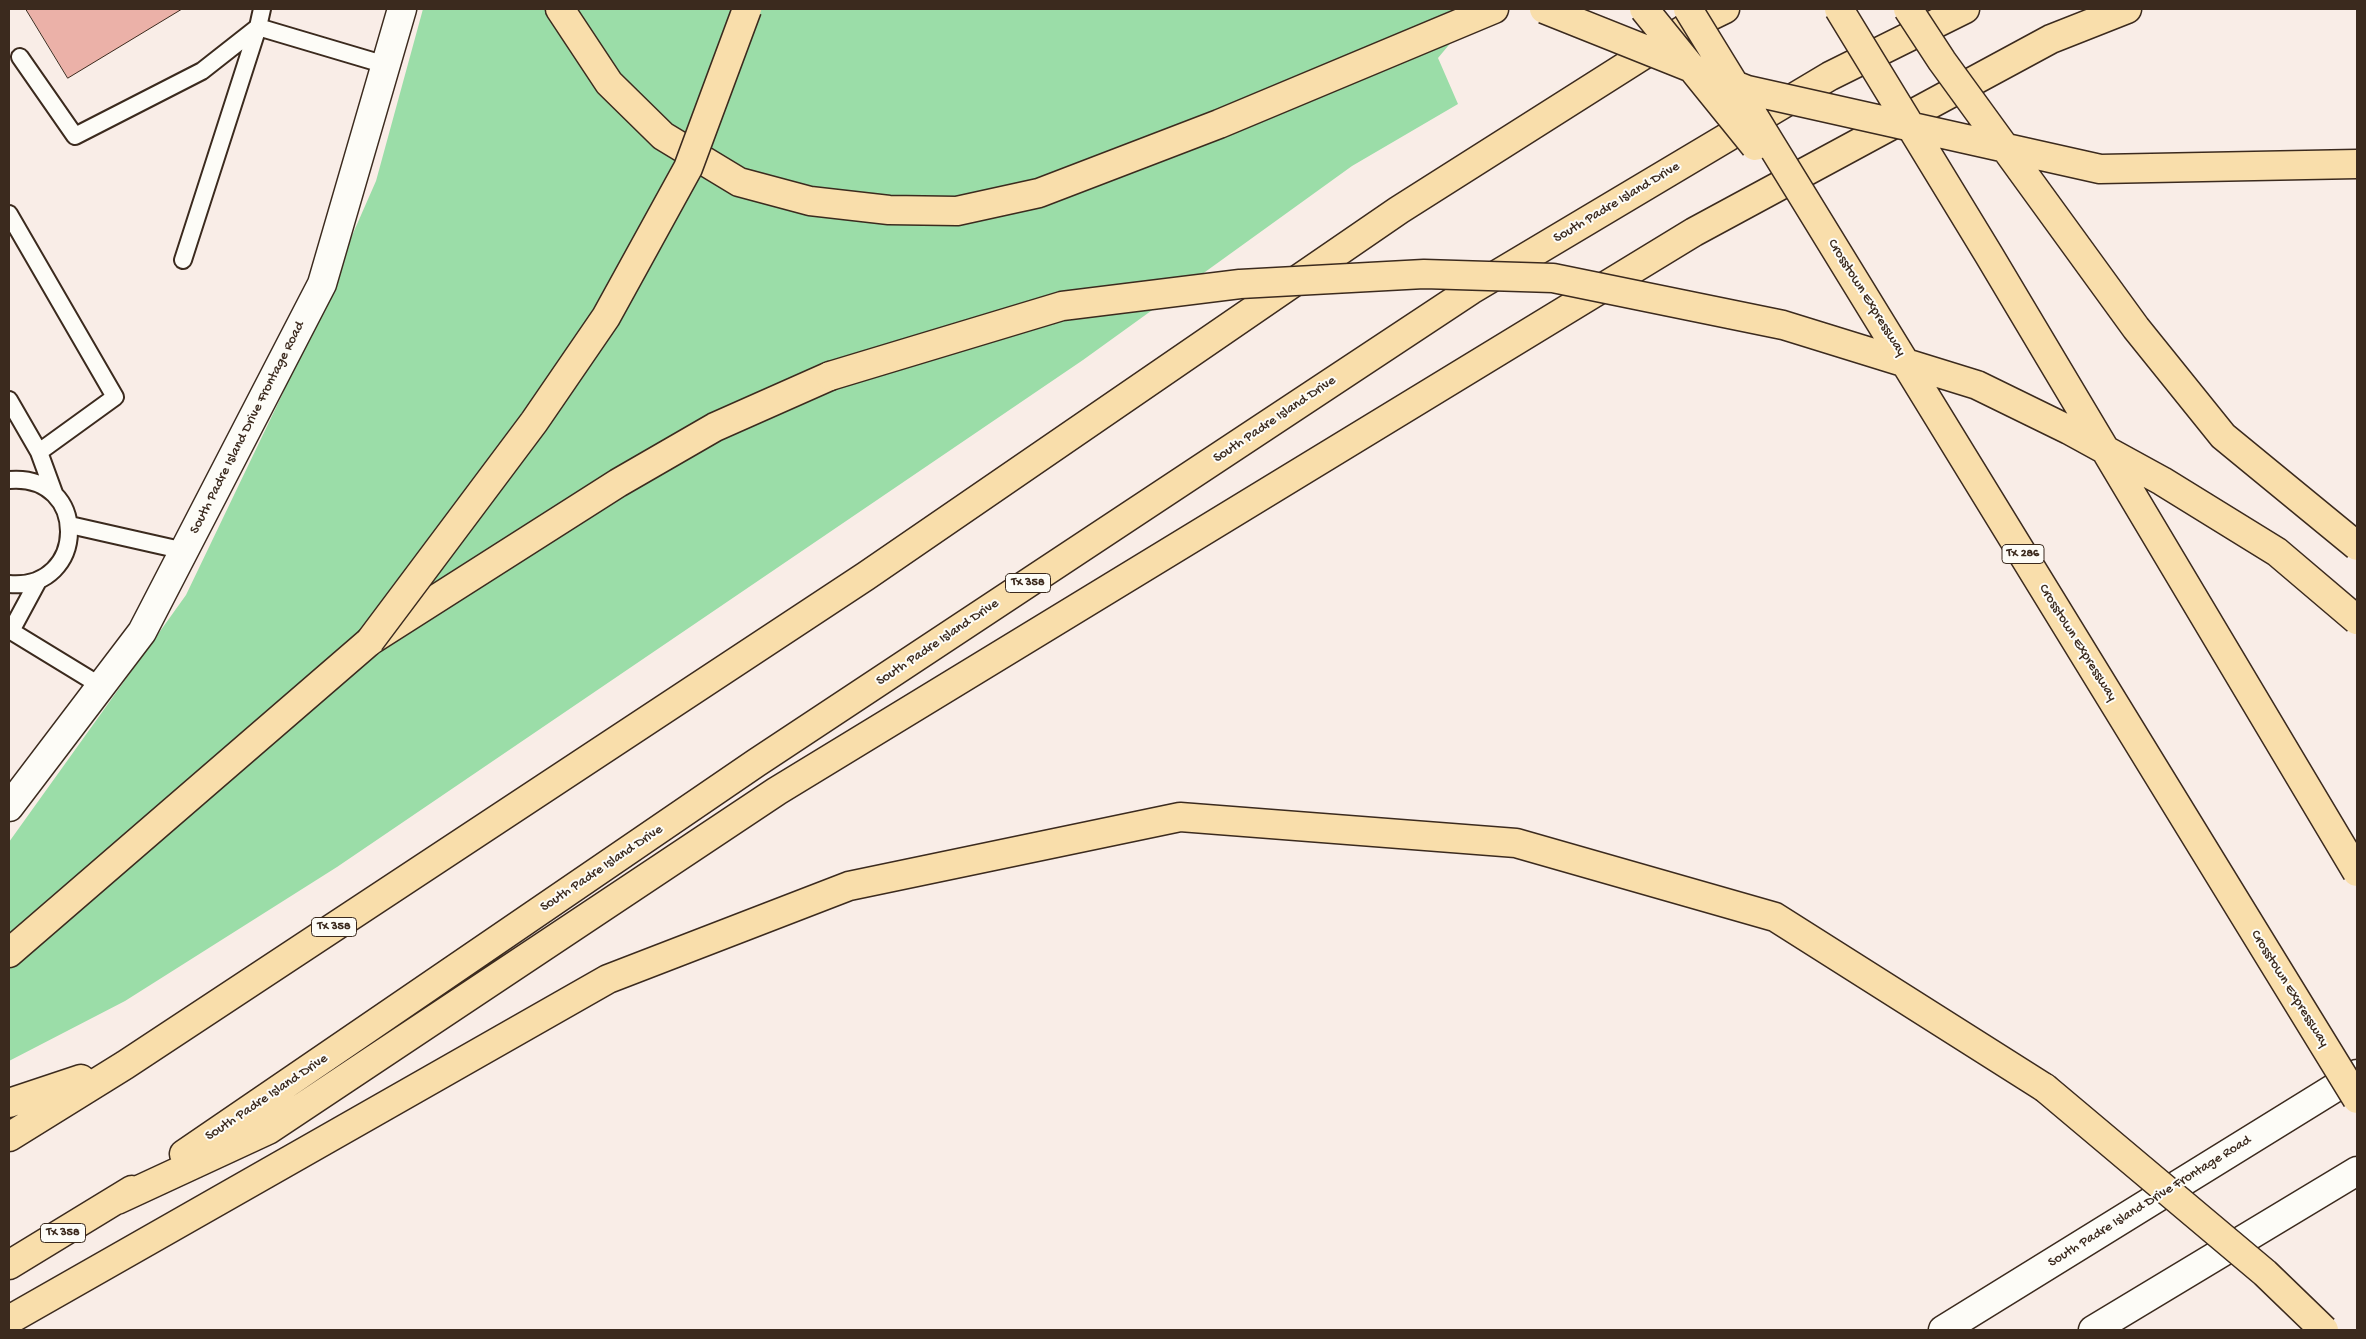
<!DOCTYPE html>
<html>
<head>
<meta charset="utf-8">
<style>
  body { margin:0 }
  #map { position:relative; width:2366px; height:1339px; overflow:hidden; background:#f9ede7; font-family:"Gochi Hand",sans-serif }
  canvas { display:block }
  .frame { position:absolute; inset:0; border:10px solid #3b2a1e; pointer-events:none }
</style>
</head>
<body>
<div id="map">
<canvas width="2366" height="1339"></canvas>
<div class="frame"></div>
</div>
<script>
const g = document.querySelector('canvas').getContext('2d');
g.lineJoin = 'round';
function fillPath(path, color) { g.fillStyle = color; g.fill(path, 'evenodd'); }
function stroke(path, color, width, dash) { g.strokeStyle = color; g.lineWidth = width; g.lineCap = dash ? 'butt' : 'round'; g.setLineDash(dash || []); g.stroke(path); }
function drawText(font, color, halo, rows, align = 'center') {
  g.font = font + ' "Gochi Hand",sans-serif'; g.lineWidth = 4; g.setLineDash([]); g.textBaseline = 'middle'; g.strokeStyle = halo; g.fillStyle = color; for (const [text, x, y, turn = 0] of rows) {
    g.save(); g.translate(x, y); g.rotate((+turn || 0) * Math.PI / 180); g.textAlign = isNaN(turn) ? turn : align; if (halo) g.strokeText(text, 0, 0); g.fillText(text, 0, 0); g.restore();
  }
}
fillPath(new Path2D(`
  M423,9H1479L1438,58L1458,104L1352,166L1083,360L337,867L125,1001L9,1061V842L186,595L282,395L376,181Z`), '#9bdda8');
fillPath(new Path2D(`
  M28,9H180L69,76Z`), '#0003');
const building = new Path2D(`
  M26,9H182L68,78Z`);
fillPath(building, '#ebb1a8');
stroke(building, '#3b2a1e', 1);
const service = new Path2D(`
  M262,9L258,27L386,65
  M20,57L75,136L202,71L258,27
  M9,214L115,397L39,452
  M183,260L258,27
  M9,400L39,452L54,493
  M9,480C90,473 88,591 9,584
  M70,525L185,551
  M38,581L11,631L101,686`);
const secondary = new Path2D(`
  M9,807L142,632L322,284L402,9
  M1943,1330L2357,1074
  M2093,1330L2357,1171`);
const motorway = new Path2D(`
  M560,9L609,83L663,136L739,182L810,201L889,210L957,211L1039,193L1219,124L1494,9
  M9,953L370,641L618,483L715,427L830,376
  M9,1103L81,1079
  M9,1137L125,1065L866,576L1399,210L1686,28L1725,9
  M184,1154L756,763L1471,290L1830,76L1965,9
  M117,1200L268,1130L777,791L1694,232L2051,39L2127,9
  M9,1265L132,1190
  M9,1320L608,979L849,886L1180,817L1516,843L1775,917L2045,1088`);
stroke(service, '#3b2a1e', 20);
stroke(secondary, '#3b2a1e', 31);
stroke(motorway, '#3b2a1e', 31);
stroke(service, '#fdfcf7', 16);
stroke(secondary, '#fdfcf7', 28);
stroke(motorway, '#f9deab', 28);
const motorwayBridge = new Path2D(`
  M1544,9L1747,90L2100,169L2357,164
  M1644,9L1755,146
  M1688,9L2357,1099
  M1839,9L1989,255L2357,872
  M1908,9L1942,61L2136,328L2223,436L2357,546
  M830,376L1062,306L1240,284L1424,274L1553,278L1783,325L1977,385L2069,430L2162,481L2277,552L2357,620
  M370,641L534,422L606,317L688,168L747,9
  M2045,1088L2265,1273L2324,1330`);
stroke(motorwayBridge, '#3b2a1e', 31, []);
stroke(motorwayBridge, '#f9deab', 28);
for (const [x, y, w] of [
  [2023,554,42],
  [1028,583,45],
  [334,927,45],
  [63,1233,45]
]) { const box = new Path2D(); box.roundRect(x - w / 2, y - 9.5, w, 19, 4); g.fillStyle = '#fdfcf7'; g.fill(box); stroke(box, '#3b2a1e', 1); }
drawText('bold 12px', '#3b2a1e', null, [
  ["TX 286",2023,554],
  ["TX 358",1028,583],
  ["TX 358",334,927],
  ["TX 358",63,1233]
]);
drawText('14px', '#3b2a1e', '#fdfcf7', [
  ["South Padre Island Drive",1617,203,-31],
  ["Crosstown Expressway",1866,298,58],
  ["South Padre Island Drive",1275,420,-34],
  ["South Padre Island Drive Frontage Road",248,428,-63],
  ["South Padre Island Drive",938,643,-34],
  ["Crosstown Expressway",2077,643,58],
  ["South Padre Island Drive",602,869,-34],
  ["Crosstown Expressway",2289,989,58],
  ["South Padre Island Drive",267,1098,-34],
  ["South Padre Island Drive Frontage Road",2150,1202,-32]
]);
</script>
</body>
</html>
